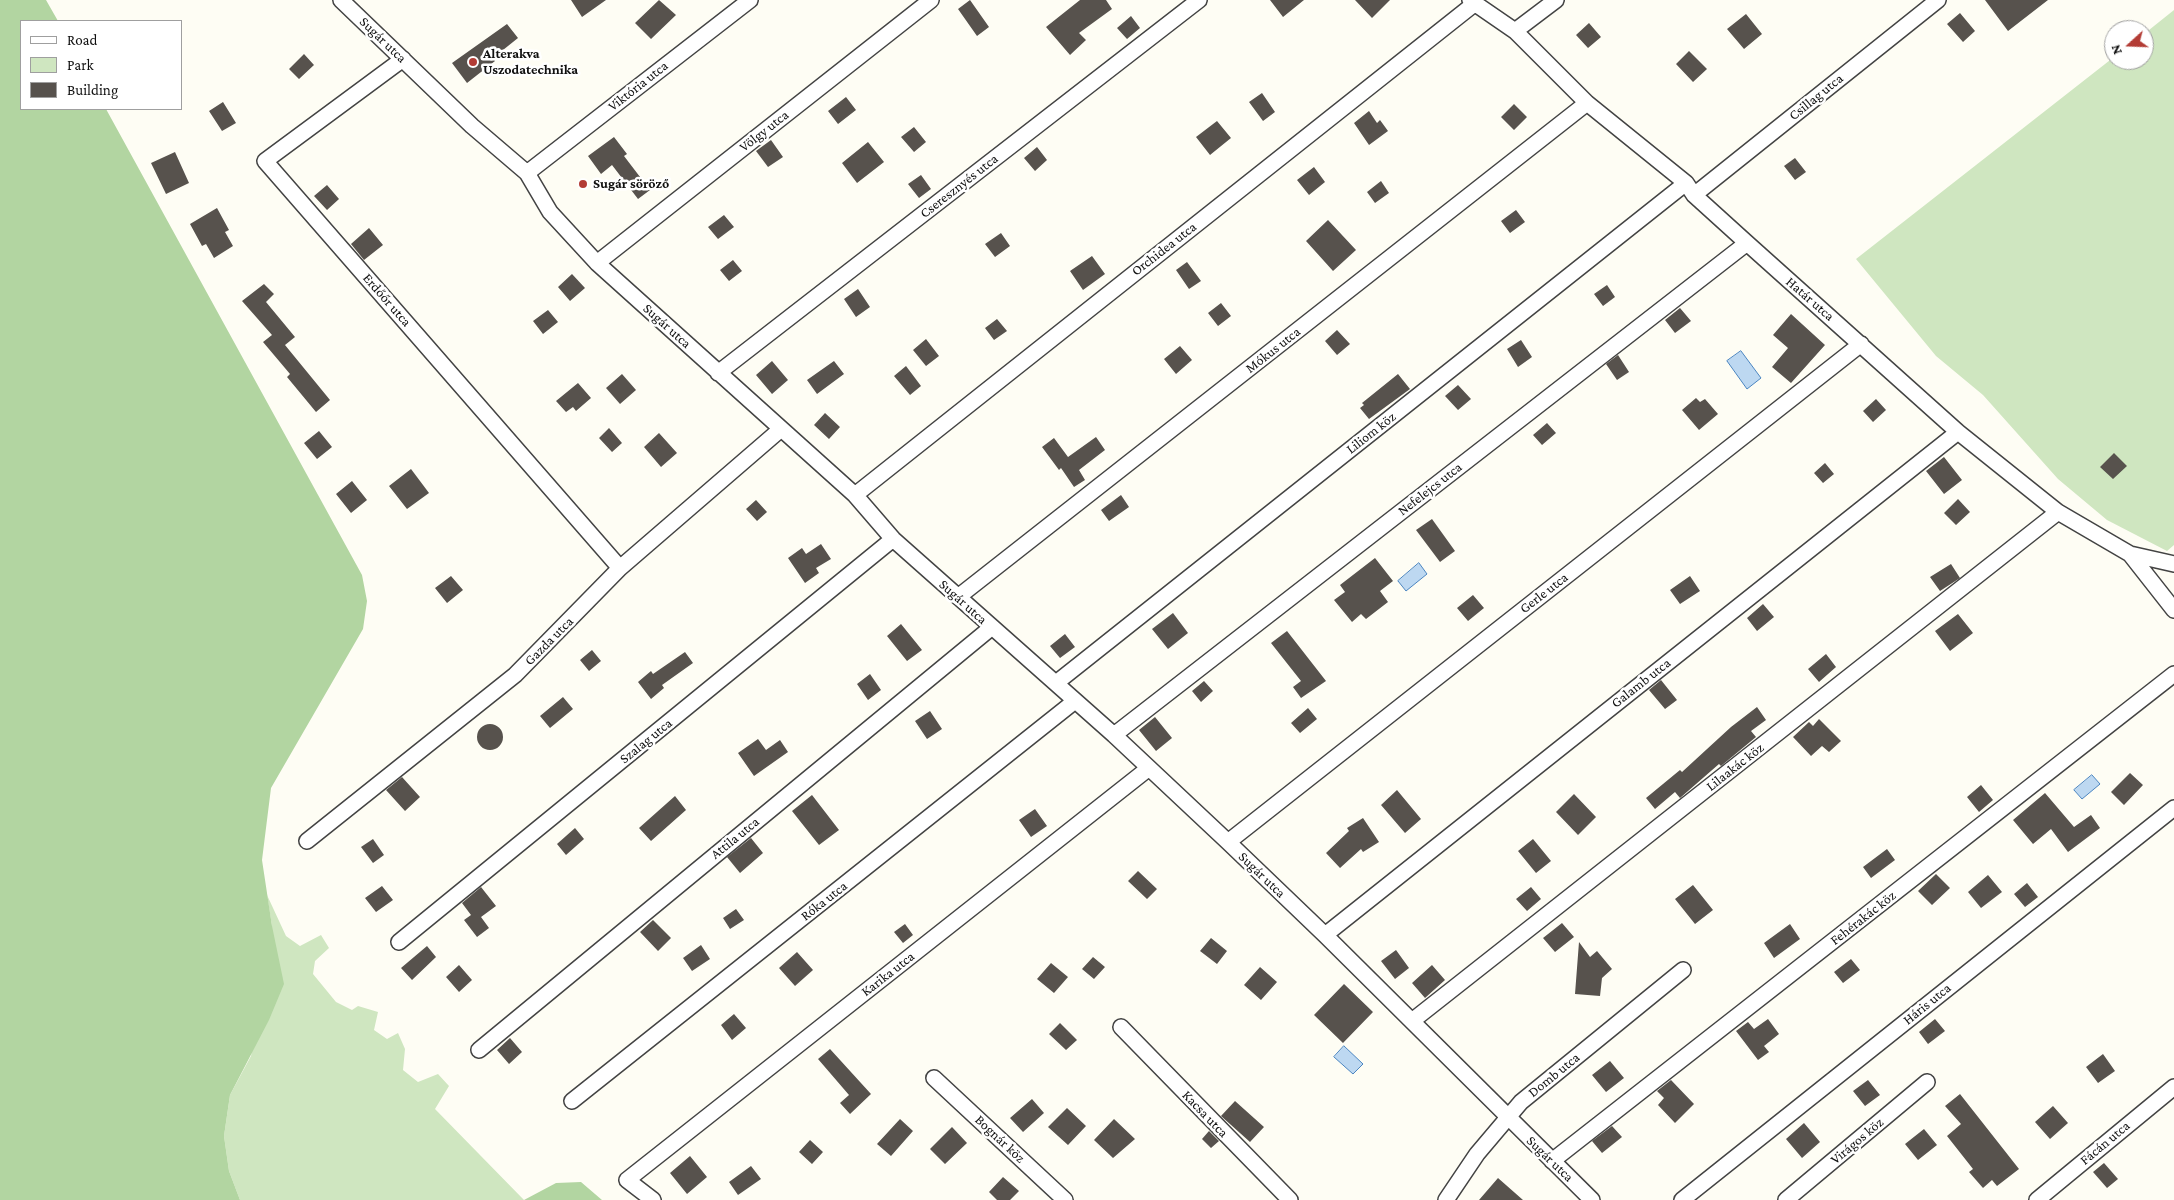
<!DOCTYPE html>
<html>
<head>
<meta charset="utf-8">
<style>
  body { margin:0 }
  #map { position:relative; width:2174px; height:1200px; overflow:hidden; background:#fefdf4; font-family:"Crimson Pro",serif }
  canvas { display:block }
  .legend { position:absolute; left:20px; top:20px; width:162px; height:90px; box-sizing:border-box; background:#fff; border:1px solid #9f9f9f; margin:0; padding:6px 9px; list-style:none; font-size:15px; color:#101010 }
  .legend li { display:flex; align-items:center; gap:10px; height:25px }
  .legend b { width:25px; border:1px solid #9f9f9f }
  .north { position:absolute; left:2104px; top:20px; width:50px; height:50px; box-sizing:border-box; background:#fff; border:1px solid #9f9f9f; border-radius:50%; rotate:250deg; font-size:14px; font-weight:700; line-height:20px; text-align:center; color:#101010 }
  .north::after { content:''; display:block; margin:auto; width:18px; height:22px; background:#b33c35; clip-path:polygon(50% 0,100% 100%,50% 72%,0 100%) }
</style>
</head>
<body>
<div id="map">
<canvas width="2174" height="1200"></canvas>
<ul class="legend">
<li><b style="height:6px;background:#fff"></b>Road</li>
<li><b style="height:14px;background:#cfe6c0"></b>Park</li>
<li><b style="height:14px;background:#57524d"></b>Building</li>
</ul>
<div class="north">N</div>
</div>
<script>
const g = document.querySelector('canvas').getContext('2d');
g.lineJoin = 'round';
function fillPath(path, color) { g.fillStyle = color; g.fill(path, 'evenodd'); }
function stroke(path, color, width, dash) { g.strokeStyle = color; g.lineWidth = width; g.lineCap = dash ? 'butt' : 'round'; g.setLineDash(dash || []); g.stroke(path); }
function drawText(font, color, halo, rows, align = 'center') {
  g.font = font + ' "Crimson Pro",serif'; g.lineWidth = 5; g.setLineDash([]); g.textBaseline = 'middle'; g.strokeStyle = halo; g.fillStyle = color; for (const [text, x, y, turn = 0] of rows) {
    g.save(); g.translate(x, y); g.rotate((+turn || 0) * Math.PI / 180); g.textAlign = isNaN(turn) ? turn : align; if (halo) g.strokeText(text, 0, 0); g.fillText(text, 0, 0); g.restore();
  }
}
fillPath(new Path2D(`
  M2174,10V545L2167,551L2107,520L2058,479L1983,395L1936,356L1856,259L2114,57V60H2144V34Z
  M267,895L286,936L300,946L321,935L329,948L315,961L313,974L336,1002L352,1010L358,1006L378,1012L374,1030L387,1039L398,1033L405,1049L403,1070L418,1082L438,1074L449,1086L435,1109L524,1200H240L229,1171L224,1136L230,1095L251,1056L272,926Z`), '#cfe6c0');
fillPath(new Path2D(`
  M0,0H46L58,21H21V109H106L362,575L367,601L363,629L271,788L262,860L272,926L284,984L269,1020L230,1095L224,1136L229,1171L240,1200H0Z
  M581,1182L602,1200H524L556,1183Z`), '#b2d5a1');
const water = new Path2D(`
  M1741,351L1761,378L1747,389L1727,361Z
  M1419,563L1427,574L1406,591L1398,581Z
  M2092,775L2100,784L2082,799L2074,790Z
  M1344,1046L1363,1064L1353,1074L1334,1057Z`);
fillPath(water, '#bdd8f1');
stroke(water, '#4b85c0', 1);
fillPath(new Path2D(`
  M571,0H606L582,17Z
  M659,0L676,15L651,39L635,23Z
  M970,0L989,27L977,36L958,9Z
  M1080,0H1106L1112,9L1079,33L1086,40L1070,55L1046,27Z
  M1270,0H1304L1283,17Z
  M1355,0H1390L1372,18Z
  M1985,0H2048L2008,31Z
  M1960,13L1975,31L1963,42L1947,24Z
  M1746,14L1762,34L1744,49L1727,29Z
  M1131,16L1140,28L1127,39L1117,28Z
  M1589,23L1601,37L1588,48L1576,35Z
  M507,24L518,38L493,58L495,61L467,83L452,63Z
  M1689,51L1707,69L1693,82L1676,64Z
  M304,54L314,65L299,79L289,69Z
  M1262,93L1275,112L1263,121L1249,102Z
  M846,97L856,110L838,124L828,111Z
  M223,102L236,123L222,131L209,111Z
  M1514,104L1527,117L1514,130L1501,117Z
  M1369,111L1377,123L1380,120L1388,131L1369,145L1354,123Z
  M1217,121L1231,138L1210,155L1196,137Z
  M914,127L926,142L914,152L901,137Z
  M614,137L627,154L624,156L650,190L638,199L612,165L601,174L588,156Z
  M771,140L783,157L768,167L756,151Z
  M868,142L884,162L857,183L842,163Z
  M1037,147L1047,160L1035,171L1024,158Z
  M175,152L189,183L166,194L151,163Z
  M1795,158L1806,172L1795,180L1784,166Z
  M1314,167L1325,182L1309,195L1297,180Z
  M921,175L931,189L919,198L908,184Z
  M1381,181L1389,193L1375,203L1367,192Z
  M327,185L339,199L327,210L314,196Z
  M217,208L229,230L225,232L233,246L214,258L206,244L202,246L190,224Z
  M1516,210L1525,222L1510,233L1501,221Z
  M724,215L734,227L718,239L708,227Z
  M1328,220L1356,250L1333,271L1306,241Z
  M369,228L383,245L364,260L351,244Z
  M1001,233L1010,246L995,257L985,244Z
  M1092,256L1105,274L1083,290L1070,271Z
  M733,260L742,271L729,281L720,270Z
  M1187,262L1201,281L1189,289L1176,270Z
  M572,274L585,288L570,301L558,287Z
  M264,284L274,294L266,302L295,337L285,345L330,400L316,412L287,377L290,374L263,342L272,335L242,301Z
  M1607,285L1615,297L1603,306L1594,294Z
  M858,289L870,307L856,317L844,299Z
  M1221,303L1231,316L1218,326L1208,313Z
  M1680,308L1691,321L1675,333L1665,320Z
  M548,310L558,322L543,334L533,321Z
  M1791,314L1825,345L1791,383L1772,367L1788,348L1773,335Z
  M997,319L1007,331L994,340L985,328Z
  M1337,330L1350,344L1337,355L1325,341Z
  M926,339L939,356L926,366L913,350Z
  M1521,340L1532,357L1518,367L1507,349Z
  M1180,346L1192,360L1176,374L1164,359Z
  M1618,355L1629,372L1617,380L1606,364Z
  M772,361L788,380L772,394L756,375Z
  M834,361L844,374L817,394L807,380Z
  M906,366L921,386L910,395L894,376Z
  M622,374L636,390L620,404L606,388Z
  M1398,374L1410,389L1369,419L1360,408L1364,405L1362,403Z
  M578,383L591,398L576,411L573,407L566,412L556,401Z
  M1458,385L1471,399L1458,410L1445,396Z
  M1696,398L1700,402L1705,399L1718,414L1699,430L1682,410Z
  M1876,399L1886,410L1873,422L1863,411Z
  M825,413L840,427L829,439L814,425Z
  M1547,423L1556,433L1542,445L1533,435Z
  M609,428L622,443L612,452L599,438Z
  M319,431L332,447L317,459L304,443Z
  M659,433L677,453L661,467L644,447Z
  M1096,437L1105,450L1079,470L1085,480L1074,487L1061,468L1059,470L1042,447L1054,438L1068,457Z
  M2114,453L2127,466L2113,479L2100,467Z
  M1944,457L1962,480L1944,494L1926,471Z
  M1825,463L1834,474L1823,483L1814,473Z
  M411,469L429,493L407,509L389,486Z
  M352,481L367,500L351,513L336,494Z
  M1121,495L1129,507L1109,521L1101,510Z
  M1958,499L1970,512L1956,525L1944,513Z
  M756,500L767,512L757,521L746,509Z
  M1432,519L1455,551L1440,562L1416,530Z
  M821,544L831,559L816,568L819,573L805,583L788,558L802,548L806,554Z
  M1375,558L1393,581L1380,591L1388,602L1366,619L1361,614L1352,622L1334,600L1345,592L1340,585Z
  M1951,564L1960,578L1940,591L1930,577Z
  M451,576L463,590L447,603L435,588Z
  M1690,576L1700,591L1680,604L1670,590Z
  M1473,595L1484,608L1468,621L1457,608Z
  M1763,604L1774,617L1757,631L1747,618Z
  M1173,613L1188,633L1168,649L1152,629Z
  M1958,614L1973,633L1950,651L1935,631Z
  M901,624L922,650L907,661L887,636Z
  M1287,631L1326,681L1301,698L1293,687L1301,681L1271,643Z
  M1065,634L1075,647L1060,658L1050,646Z
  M592,650L601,661L589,671L580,660Z
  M685,652L693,663L662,685L664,688L651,699L638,682L651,671L653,674Z
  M1826,654L1836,667L1819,682L1808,669Z
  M870,674L881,690L868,700L857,684Z
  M1661,680L1677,700L1665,709L1649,690Z
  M1204,681L1213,691L1201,702L1192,691Z
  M563,697L573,709L550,728L540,716Z
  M1757,707L1766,720L1751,731L1756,737L1721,766L1719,764L1680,798L1675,792L1655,809L1646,798L1680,770L1682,772L1731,727Z
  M1308,708L1317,719L1300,733L1291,723Z
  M930,711L942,729L927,739L915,721Z
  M1155,717L1172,738L1156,751L1139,730Z
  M1819,719L1841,741L1829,752L1822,746L1811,756L1793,737L1809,722L1813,726Z
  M477 737a13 13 0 1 1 26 0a13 13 0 1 1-26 0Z
  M758,739L766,750L780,740L788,752L754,776L738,753Z
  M2130,773L2143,785L2124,805L2111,792Z
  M402,777L420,797L405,811L386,790Z
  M1981,785L1993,800L1979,812L1967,797Z
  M1397,790L1421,819L1405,833L1381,805Z
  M2045,793L2074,827L2091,815L2100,828L2068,852L2051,829L2033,844L2013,820Z
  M1574,794L1596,817L1578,835L1556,812Z
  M812,795L839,830L819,845L792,811Z
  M675,796L686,810L651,841L639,828Z
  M1035,809L1047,826L1031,837L1019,820Z
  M1363,818L1379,842L1363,852L1361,849L1340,868L1326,853L1349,831L1347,828Z
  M575,828L584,839L566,855L557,844Z
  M751,838L763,853L740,873L727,857Z
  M373,839L384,855L373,863L361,847Z
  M1533,839L1551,861L1536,873L1518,851Z
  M1887,849L1895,860L1871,878L1863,867Z
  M1138,871L1157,889L1147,899L1128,881Z
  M1936,874L1950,888L1932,905L1918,891Z
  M1988,875L2002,892L1981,908L1968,892Z
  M2027,883L2038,897L2025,907L2014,894Z
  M1693,885L1713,910L1695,924L1675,899Z
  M382,886L393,900L376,912L365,898Z
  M481,887L496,906L481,917L489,928L477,937L464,920L471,915L462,903Z
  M1531,887L1541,899L1527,911L1516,899Z
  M736,909L744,920L730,929L723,918Z
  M653,920L671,938L658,951L640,932Z
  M1562,923L1574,937L1555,952L1543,938Z
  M905,924L913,935L903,943L894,932Z
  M1790,924L1800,939L1774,958L1764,943Z
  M1211,938L1227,951L1217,964L1200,951Z
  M1579,942L1590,957L1597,951L1612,969L1602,978L1600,996L1575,994Z
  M701,945L710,959L692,971L683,958Z
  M427,946L436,957L412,980L401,968Z
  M1396,950L1409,968L1395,979L1381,961Z
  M797,952L813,970L795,986L779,968Z
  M1093,957L1105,967L1094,979L1082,969Z
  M1851,959L1860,970L1843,983L1834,972Z
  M1051,963L1068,977L1054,993L1037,979Z
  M459,965L472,980L459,992L446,977Z
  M1432,965L1445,980L1425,998L1412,983Z
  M1260,967L1277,982L1261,1000L1244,985Z
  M1344,984L1373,1012L1343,1043L1314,1015Z
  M734,1014L746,1028L732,1040L721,1025Z
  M1768,1019L1779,1034L1764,1046L1769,1052L1758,1060L1736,1031L1748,1022L1754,1029Z
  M1935,1019L1945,1031L1928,1044L1919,1032Z
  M1060,1023L1077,1040L1066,1050L1049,1034Z
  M510,1038L522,1052L509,1064L497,1050Z
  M830,1049L871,1094L850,1114L840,1103L849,1095L818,1059Z
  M2103,1054L2115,1071L2098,1083L2086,1067Z
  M1610,1061L1624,1078L1606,1092L1592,1075Z
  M1671,1080L1694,1104L1675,1123L1658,1105L1664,1098L1657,1091Z
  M1868,1080L1880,1095L1865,1106L1853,1091Z
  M1960,1094L2019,1169L1997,1186L1992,1180L1983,1188L1969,1172L1973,1169L1947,1136L1961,1124L1945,1106Z
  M1032,1099L1044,1113L1023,1132L1010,1118Z
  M1235,1101L1264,1127L1250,1142L1221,1116Z
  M2053,1106L2068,1123L2050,1139L2035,1122Z
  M1067,1108L1086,1126L1068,1145L1048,1127Z
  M900,1119L913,1131L891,1156L877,1144Z
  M1114,1119L1135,1139L1113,1158L1094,1140Z
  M1804,1123L1820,1142L1802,1158L1786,1139Z
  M1612,1126L1622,1137L1602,1153L1592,1141Z
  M952,1127L967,1143L945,1164L930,1149Z
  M1924,1129L1937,1145L1918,1160L1905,1144Z
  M1209,1131L1219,1141L1211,1148L1202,1139Z
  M810,1140L823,1152L812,1164L799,1152Z
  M690,1156L707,1177L687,1194L670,1173Z
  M2104,1163L2118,1179L2107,1188L2093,1172Z
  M751,1166L761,1179L738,1195L729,1182Z
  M1003,1177L1019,1191L1010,1200H997L989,1192Z
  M1498,1178L1523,1200H1479Z`), '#57524d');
const minor = new Path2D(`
  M341,0L472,126L527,173L550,212L597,263L855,495L893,539L1114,735L1228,842L1325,935L1592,1200
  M1470,0L1515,31L1587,103L1686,183L1694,195L1747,243L1958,432L2058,512L2130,554L2174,564
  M1515,31L1556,0
  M403,59L265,161L620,568
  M527,173L750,0
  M1694,195L1938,0
  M597,263L931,0
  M718,373L1199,0
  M855,495L1474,4
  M2130,554L2174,610
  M958,597L1587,103
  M1056,683L1686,183
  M1114,735L1747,243
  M307,841L515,675L620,568L781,429
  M1228,842L1861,344
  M1325,935L1958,432
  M399,942L893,539
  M1412,1021L2058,512
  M1121,1027L1290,1200
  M479,1050L992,627
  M934,1078L1065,1200
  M572,1101L1075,701
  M1552,1161L2174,674
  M653,1200L627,1180L1149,768
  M1446,1200L1477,1154L1521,1102L1683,970
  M1682,1200L2174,808
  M1786,1200L1927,1082
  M2037,1200L2174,1087`);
stroke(minor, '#434343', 18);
stroke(minor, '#fff', 15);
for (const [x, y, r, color] of [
  [473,62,5,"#b33c35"],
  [583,184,5,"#b33c35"]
]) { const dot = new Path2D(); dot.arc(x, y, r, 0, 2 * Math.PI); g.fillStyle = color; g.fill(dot); stroke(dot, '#fff', 2); }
drawText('14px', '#101010', '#fff', [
  ["Sugár utca",383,40,44],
  ["Viktória utca",638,86,-38],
  ["Csillag utca",1816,97,-39],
  ["Völgy utca",764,131,-38],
  ["Cseresznyés utca",959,186,-38],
  ["Orchidea utca",1164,249,-38],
  ["Határ utca",1810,299,41],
  ["Erdőőr utca",387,300,49],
  ["Sugár utca",667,326,42],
  ["Mókus utca",1273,350,-38],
  ["Liliom köz",1371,433,-38],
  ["Nefelejcs utca",1430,489,-38],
  ["Gerle utca",1544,593,-38],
  ["Sugár utca",963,602,42],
  ["Gazda utca",549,641,-45],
  ["Galamb utca",1641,683,-38],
  ["Szalag utca",646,741,-39],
  ["Lilaakác köz",1735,767,-38],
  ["Attila utca",735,838,-39],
  ["Sugár utca",1262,875,44],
  ["Róka utca",824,901,-38],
  ["Fehérakác köz",1863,918,-38],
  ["Karika utca",888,974,-38],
  ["Háris utca",1927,1004,-39],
  ["Domb utca",1554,1075,-39],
  ["Kacsa utca",1205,1114,46],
  ["Bognár köz",1000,1139,43],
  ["Virágos köz",1857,1141,-40],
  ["Fácán utca",2105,1143,-40],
  ["Sugár utca",1550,1159,44]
]);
drawText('bold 14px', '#101010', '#fff', [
  ["Alterakva",483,54],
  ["Uszodatechnika",483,70],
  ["Sugár söröző",593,184]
], 'left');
</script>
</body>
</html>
